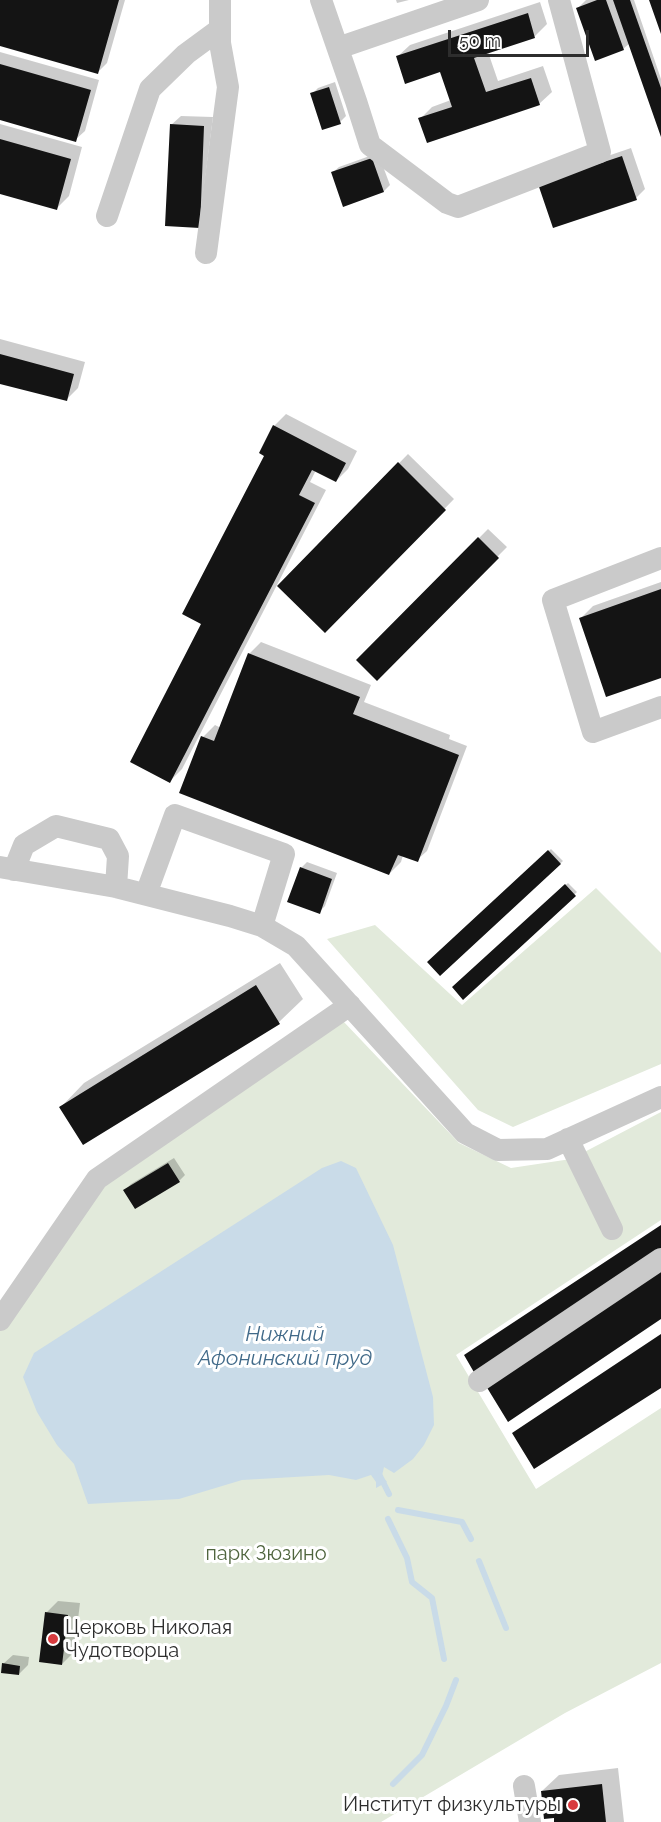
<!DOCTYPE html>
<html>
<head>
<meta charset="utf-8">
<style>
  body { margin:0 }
  #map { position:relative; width:661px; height:1822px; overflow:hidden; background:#fff; font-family:Raleway,sans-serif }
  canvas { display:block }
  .scale { position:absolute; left:448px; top:30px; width:141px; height:27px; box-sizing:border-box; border:3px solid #2d2d2d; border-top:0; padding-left:8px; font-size:18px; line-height:21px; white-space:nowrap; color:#2d2d2d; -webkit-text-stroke:4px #fff; paint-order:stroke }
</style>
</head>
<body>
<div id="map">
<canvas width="661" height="1822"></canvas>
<div class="scale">50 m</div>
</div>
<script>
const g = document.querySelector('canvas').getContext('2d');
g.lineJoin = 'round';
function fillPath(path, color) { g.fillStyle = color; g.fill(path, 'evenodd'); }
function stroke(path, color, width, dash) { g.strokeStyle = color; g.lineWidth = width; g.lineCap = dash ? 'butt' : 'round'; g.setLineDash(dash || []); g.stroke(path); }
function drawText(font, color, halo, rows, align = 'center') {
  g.font = font + ' Raleway,sans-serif'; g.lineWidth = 6; g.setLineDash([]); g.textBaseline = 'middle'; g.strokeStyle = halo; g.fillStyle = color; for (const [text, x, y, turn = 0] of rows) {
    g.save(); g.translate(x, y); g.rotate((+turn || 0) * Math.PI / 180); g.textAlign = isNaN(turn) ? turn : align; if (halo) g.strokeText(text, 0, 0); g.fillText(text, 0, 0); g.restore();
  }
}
fillPath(new Path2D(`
  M596,888L661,953V1064L513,1127L478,1110L327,939L375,925L462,1005Z
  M343,1021L459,1143L511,1168L571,1159L661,1112V1220L456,1355L536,1489L661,1408V1663L565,1713L381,1822H0V1331L103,1185Z`), '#e2eadb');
fillPath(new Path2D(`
  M341,1161L356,1168L393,1245L433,1397L434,1425L424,1445L413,1459L394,1473L384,1467L382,1476L387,1482L376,1488V1482L371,1475L356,1480L329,1475L242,1480L179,1499L88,1504L74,1464L57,1445L37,1412L23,1377L34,1353L322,1168Z`), '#c9dbe8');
fillPath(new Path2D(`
  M0,0H125L107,63L98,72L0,44Z
  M396,0H409L397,3Z
  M586,0H634L661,79V133L630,43L623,49L578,8Z
  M540,2L547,24L535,36L488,52L498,81L543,66L552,92L539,104L420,119L432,107L451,100L441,70L397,57L410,45Z
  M0,52L99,80L85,131L75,140L0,119Z
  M335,82L346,116L340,122L312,94L318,88Z
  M181,116L213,117L199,227L171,125Z
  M0,124L82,147L69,196L57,208L0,192Z
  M631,148L645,189L636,198L549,176Z
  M378,153L390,185L384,191L332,173L339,167Z
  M0,339L85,362L78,388L66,400L0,382Z
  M286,414L357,451L348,469L336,481L316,470L310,482L326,490L182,769L170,781L203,623L266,455L274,426Z
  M408,454L454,499L325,631L279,586Z
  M488,529L507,547L377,678L358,660Z
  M661,582V677L581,618L593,606Z
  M261,642L371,685L364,702L450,735L449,739L467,746L427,851L417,860L403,855L401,862L389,874L203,737L215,725L221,728L249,654Z
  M551,849L563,861L440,974L429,962Z
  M307,862L337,873L325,906L319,912L301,868Z
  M568,883L577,892L463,998L454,987Z
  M280,963L303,999L279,1022L61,1107L84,1083Z
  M174,1158L185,1175L179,1181L125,1190L131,1184Z
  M58,1601L80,1603L74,1652L62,1664L46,1613Z
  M13,1655L29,1657L28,1665L19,1674L3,1664Z
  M618,1768L624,1822H556L555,1817L542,1791L559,1775Z`), '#0003');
stroke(new Path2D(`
  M380,1476L389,1494
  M398,1510L462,1522L471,1539
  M388,1519L407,1558L412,1582L432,1598L444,1659
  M479,1561L506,1628
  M393,1784L422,1755L446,1706L456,1680`), '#c9dbe8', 6);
fillPath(new Path2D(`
  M0,0H119L98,74L0,46Z
  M597,0H606L624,50L595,61L576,8Z
  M613,0H630L661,88V137Z
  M649,0H661V34Z
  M528,13L535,38L474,58L486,92L531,78L540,105L427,143L418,118L452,107L440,72L405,84L396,56Z
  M0,64L91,90L76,142L0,120Z
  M329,87L341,124L322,130L310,93Z
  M170,124L204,126L200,228L165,226Z
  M0,139L71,159L57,210L0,194Z
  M622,156L637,200L553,228L538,184Z
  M372,158L384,192L343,207L331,172Z
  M0,354L74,374L67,401L0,384Z
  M273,425L346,463L336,482L312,470L299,495L315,503L170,783L130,762L201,624L182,614L264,456L259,453Z
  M398,462L446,510L325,633L277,586Z
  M478,537L499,558L377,681L356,660Z
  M661,589V678L606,697L579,618Z
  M248,653L360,697L353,714L459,755L418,862L398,855L389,875L179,793L201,736L214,741Z
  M548,850L561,864L440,976L427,962Z
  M300,867L332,879L320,914L287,902Z
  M565,884L576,896L463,1000L452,987Z
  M256,985L280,1024L83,1145L59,1107Z
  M168,1163L180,1182L135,1209L123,1190Z
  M661,1225V1250L475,1374L464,1355Z
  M661,1266V1319L508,1422L486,1386Z
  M661,1334V1388L534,1469L512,1433Z
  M45,1612L68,1615L62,1665L39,1662Z
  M2,1663L20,1666L19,1675L1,1673Z
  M602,1784L606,1822H554V1818L544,1819L541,1791Z`), '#141414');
stroke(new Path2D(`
  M321,0L356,101L370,145L447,203L458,207L600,152L559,0
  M338,48L478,0
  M107,216L150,89L186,54L220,29
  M206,253L228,87L220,43V0
  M661,558L553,600L593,732L661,707
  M0,867L116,887L230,916L262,926L296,946L465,1133L498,1150L547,1149L661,1097
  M14,870L24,845L56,826L109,839L118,856L116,887
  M146,894L175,815L284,854L262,926
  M568,1139L612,1229
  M0,1320L97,1179L350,1005
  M479,1381L661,1259
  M524,1786L530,1822`), '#cacaca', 22);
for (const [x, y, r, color] of [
  [53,1639,6,"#d83b3f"],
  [573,1805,6,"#d83b3f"]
]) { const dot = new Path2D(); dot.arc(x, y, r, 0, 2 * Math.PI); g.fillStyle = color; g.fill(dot); stroke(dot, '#fff', 2); }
drawText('20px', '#4f653e', '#fff', [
  ["парк Зюзино",266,1554]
]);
drawText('20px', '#2d2d2d', '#fff', [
  ["Церковь Николая",65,1628],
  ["Чудотворца",65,1651],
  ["Институт физкультуры",561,1805,"right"]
], 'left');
drawText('italic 21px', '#416a89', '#fff', [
  ["Нижний",285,1335],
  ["Афонинский пруд",285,1359]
]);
</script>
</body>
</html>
